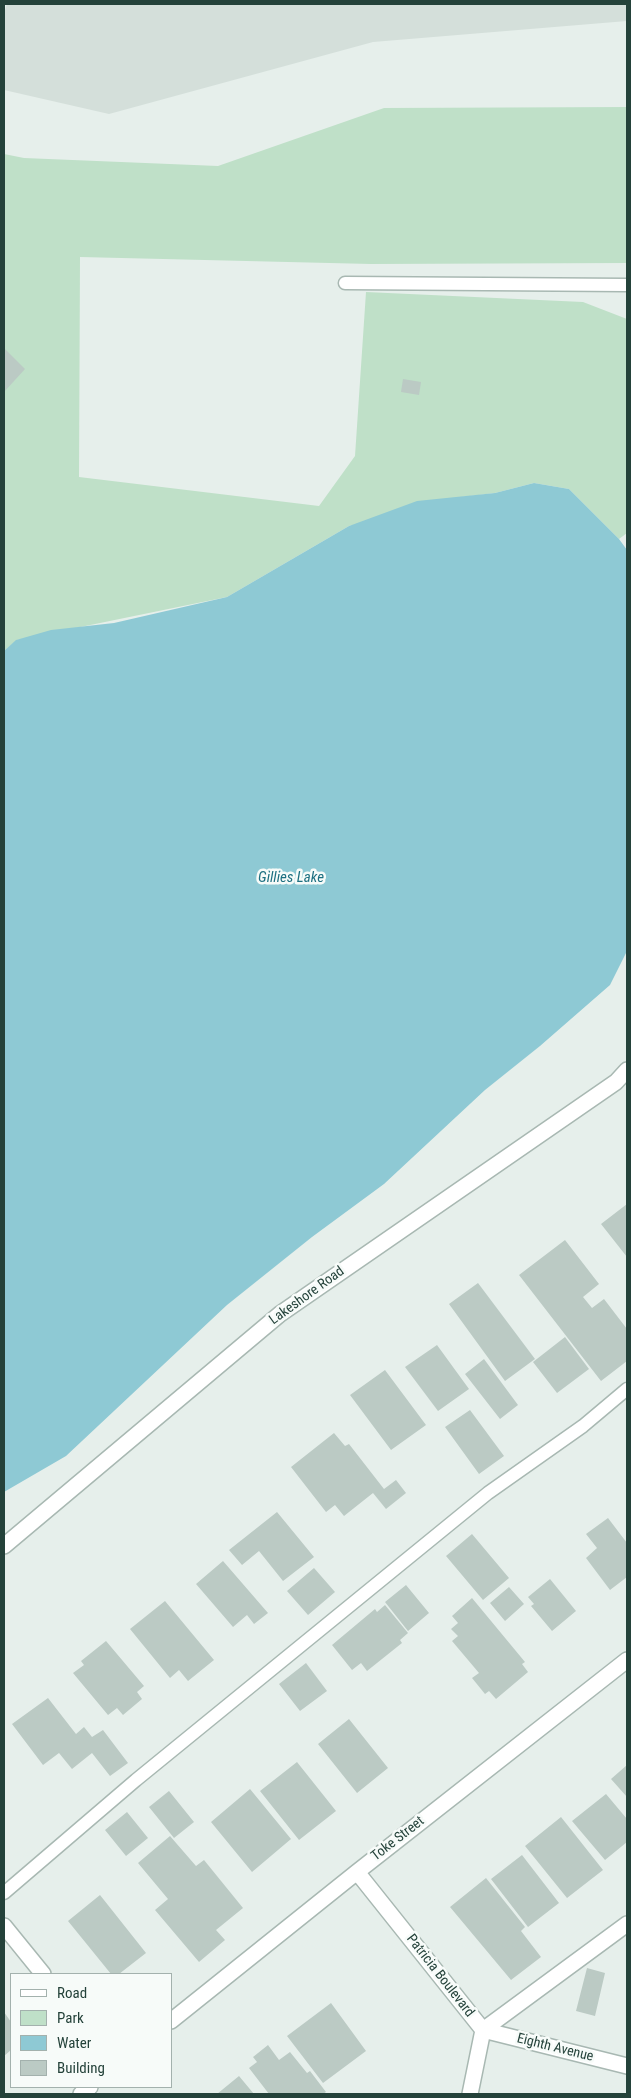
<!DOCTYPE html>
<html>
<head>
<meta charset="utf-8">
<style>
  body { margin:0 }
  #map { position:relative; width:631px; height:2098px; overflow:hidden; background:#e6efeb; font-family:"Roboto Condensed",sans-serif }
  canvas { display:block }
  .frame { position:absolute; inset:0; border:5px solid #24423a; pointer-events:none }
  .legend { position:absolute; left:10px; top:1973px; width:162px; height:115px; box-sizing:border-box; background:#f7fbf9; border:1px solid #a3b1ad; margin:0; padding:6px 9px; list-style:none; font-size:15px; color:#24423a }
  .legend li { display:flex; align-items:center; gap:10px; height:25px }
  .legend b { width:25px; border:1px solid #a3b1ad }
</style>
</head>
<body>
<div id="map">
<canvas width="631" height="2098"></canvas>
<div class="frame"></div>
<ul class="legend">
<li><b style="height:6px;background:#fff"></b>Road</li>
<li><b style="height:14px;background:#bfe0c8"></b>Park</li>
<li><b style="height:14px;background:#8ec9d4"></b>Water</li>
<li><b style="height:14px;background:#bbcac4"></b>Building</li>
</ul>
</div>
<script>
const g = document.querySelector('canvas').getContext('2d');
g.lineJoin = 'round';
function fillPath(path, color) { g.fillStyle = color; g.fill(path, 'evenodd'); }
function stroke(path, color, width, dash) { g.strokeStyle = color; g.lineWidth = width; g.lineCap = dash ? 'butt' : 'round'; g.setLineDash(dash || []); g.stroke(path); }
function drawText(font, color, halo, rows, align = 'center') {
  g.font = font + ' "Roboto Condensed",sans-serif'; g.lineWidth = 5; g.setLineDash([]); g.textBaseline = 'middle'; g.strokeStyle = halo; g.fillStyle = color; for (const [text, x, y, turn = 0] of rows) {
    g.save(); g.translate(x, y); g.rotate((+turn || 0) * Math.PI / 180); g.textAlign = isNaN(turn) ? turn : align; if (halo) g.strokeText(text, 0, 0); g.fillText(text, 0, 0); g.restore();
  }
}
fillPath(new Path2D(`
  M7,4H627V21L373,42L109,114L4,90V13Z`), '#d4dfda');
fillPath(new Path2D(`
  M627,107V263L371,264L80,257L79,477L319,506L355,456L366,292L583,302L627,319V533L619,539L569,489L534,483L495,493L462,497L349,526L227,597L17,640L4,651V154L24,158L218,166L384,108Z`), '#bfe0c8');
fillPath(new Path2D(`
  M534,483L569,489L619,539L627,550V951L610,985L540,1046L485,1090L384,1184L312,1237L227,1305L66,1456L4,1492V651L16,640L51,630L114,623L227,597L349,526L417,501L495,493Z`), '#8ec9d4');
fillPath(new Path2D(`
  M4,348L25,369L4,392Z
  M403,379L421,382L419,395L401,392Z
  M627,1204V1257L601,1224Z
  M565,1240L599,1284L583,1297L592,1308L604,1299L627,1329V1361L601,1381L519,1275Z
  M478,1283L535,1359L505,1381L449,1304Z
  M565,1337L589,1369L557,1393L533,1362Z
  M437,1345L469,1389L438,1411L405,1367Z
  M484,1359L518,1405L500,1419L465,1374Z
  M385,1370L426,1425L391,1450L350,1395Z
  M470,1410L504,1456L479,1474L445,1427Z
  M334,1433L345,1446L349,1444L384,1489L396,1480L406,1493L386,1509L373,1493L344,1516L335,1505L326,1512L291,1467Z
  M277,1512L314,1557L283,1581L259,1551L242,1565L229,1550Z
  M608,1518L627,1543V1577L610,1590L586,1558L597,1548L586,1534Z
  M472,1534L509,1578L483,1600L446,1556Z
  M223,1561L268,1613L254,1624L247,1615L233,1627L196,1584Z
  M314,1568L335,1592L308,1615L287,1591Z
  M550,1579L576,1611L552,1631L531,1606L534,1604L528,1597Z
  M406,1585L429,1613L408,1631L385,1602Z
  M509,1587L524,1604L505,1621L490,1603Z
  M472,1598L525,1662L522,1664L528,1672L496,1699L489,1691L485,1694L472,1678L479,1673L452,1641L458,1636L451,1629L458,1623L452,1616Z
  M165,1601L214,1660L188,1681L179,1670L170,1678L130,1629Z
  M385,1605L408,1633L400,1640L402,1643L367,1671L361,1663L352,1670L332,1645L375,1609L377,1612Z
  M106,1641L144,1686L137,1692L142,1699L123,1715L117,1708L108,1715L73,1673L84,1665L81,1661Z
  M306,1663L327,1691L300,1711L279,1684Z
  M48,1698L76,1734L84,1727L92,1737L103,1730L128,1763L110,1776L92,1753L72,1769L59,1753L43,1765L12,1724Z
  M349,1719L388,1768L357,1793L318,1744Z
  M297,1762L336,1811L299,1840L260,1791Z
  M627,1765V1797L611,1779Z
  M250,1789L291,1839L252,1872L211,1822Z
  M169,1791L194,1822L174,1838L149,1807Z
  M606,1794L627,1819V1842L605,1860L572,1821Z
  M127,1812L148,1838L126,1856L105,1830Z
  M561,1817L603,1870L567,1898L525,1846Z
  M170,1836L196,1866L204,1860L243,1908L216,1930L225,1940L199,1962L155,1910L168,1899L138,1863Z
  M522,1855L559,1903L528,1927L491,1879Z
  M486,1878L525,1927L521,1931L541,1957L511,1980L450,1907Z
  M100,1895L146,1953L119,1974H111L68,1921Z
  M587,1968L605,1973L595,2016L576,2011Z
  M331,2003L366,2051L323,2083L287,2036Z
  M4,2012L11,2022V2050L4,2056Z
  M268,2045L279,2060L290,2052L307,2073L310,2071L326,2092L323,2094H269L249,2068L257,2062L253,2057Z
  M239,2076L254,2094H217Z`), '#bbcac4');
const lane = new Path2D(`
  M345,283L627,285
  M4,1893L136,1780L488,1493L583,1426L627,1389`);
const street = new Path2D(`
  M4,1546L280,1314L616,1082L627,1070
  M357,1872L483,2030L470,2094
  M4,1926L43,1974
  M171,2021L357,1872L627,1660
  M483,2030L627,1924
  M483,2030L627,2066
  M81,2094L90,2087`);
stroke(lane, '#a8b8b2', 15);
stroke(street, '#a8b8b2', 18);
stroke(lane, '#fff', 12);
stroke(street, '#fff', 15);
drawText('14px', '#24423a', '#f7fbf9', [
  ["Lakeshore Road",307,1296,-36],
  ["Toke Street",398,1839,-38],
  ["Patricia Boulevard",440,1976,52],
  ["Eighth Avenue",555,2048,14]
]);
drawText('italic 15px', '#1c6f80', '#f7fbf9', [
  ["Gillies Lake",291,878]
]);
</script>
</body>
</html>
